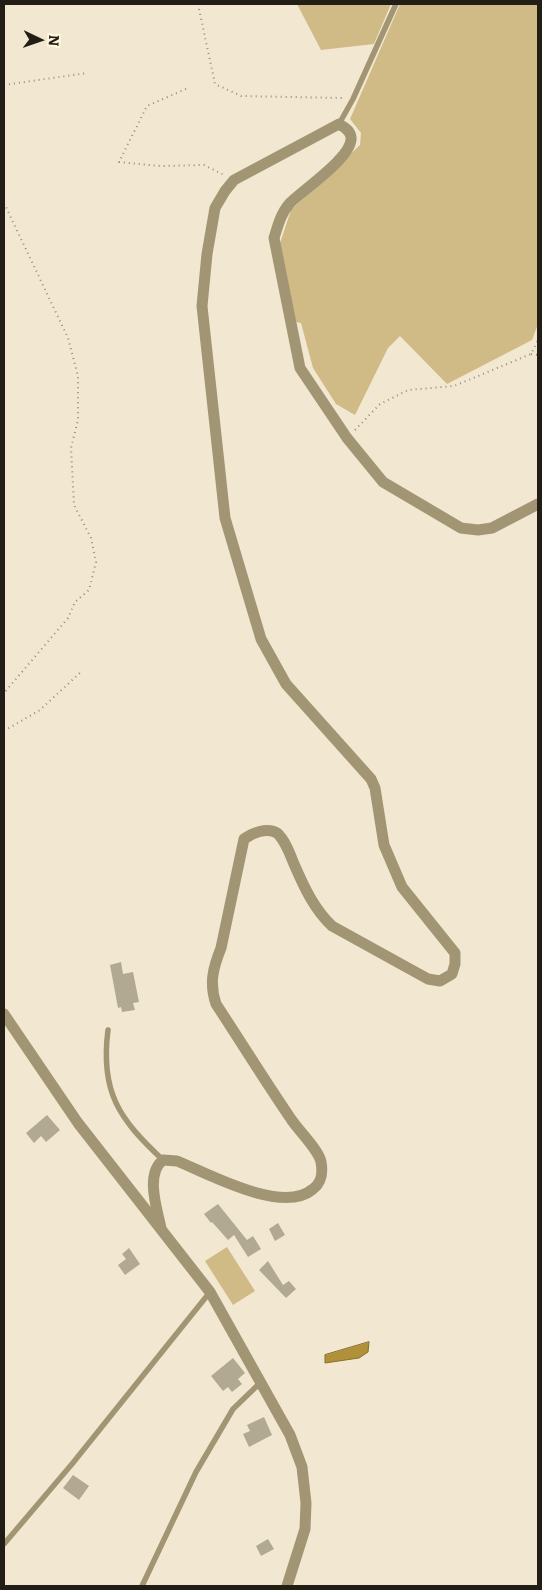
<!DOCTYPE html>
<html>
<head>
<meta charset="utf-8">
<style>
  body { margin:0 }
  #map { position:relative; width:542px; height:1590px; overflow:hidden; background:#f2e8d1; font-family:Literata,serif }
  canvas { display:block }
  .frame { position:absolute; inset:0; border:5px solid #221e16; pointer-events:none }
  .north { position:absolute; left:15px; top:15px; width:50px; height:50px; -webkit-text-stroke:4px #fff6de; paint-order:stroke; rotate:93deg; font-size:14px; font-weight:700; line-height:20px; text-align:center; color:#221e16 }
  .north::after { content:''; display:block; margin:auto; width:18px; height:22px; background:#221e16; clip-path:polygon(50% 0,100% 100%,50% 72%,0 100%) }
</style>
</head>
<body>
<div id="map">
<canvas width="542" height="1590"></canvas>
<div class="frame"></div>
<div class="north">N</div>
</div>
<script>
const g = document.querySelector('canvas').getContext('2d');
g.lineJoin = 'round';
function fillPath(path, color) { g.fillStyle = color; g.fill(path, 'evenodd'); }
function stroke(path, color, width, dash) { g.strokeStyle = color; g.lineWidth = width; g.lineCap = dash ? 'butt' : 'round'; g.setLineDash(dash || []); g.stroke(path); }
fillPath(new Path2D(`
  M297,4H391L374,44L321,50Z
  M400,4H538V324L532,340L447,384L400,336L388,348L355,415L336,404L313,368L301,323L296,322L280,243L291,210L360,145L361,133L350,119Z
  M227,1247L255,1291L233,1305L205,1261Z`), '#d0bb86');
const water = new Path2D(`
  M369,1342L368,1352L359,1358L325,1363V1355Z`);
fillPath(water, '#b09039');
stroke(water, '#856e2e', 1);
fillPath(new Path2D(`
  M121,962L123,974L133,972L139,1002L133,1003L135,1010L122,1012L121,1007L118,1008L110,965Z
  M47,1115L60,1130L46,1142L41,1136L34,1143L26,1133Z
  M218,1204L247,1240L253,1236L261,1249L248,1257L234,1235L228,1240L212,1222L211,1223L204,1214Z
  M278,1223L285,1235L275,1241L269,1229Z
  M129,1248L140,1264L125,1275L118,1265L126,1259L122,1254Z
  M268,1261L283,1285L289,1281L296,1289L286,1298L259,1270Z
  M233,1358L245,1373L238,1379L242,1384L232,1392L228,1387L223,1391L211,1376Z
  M264,1417L272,1435L249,1447L243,1434L250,1431L247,1425Z
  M73,1475L89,1486L79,1500L63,1488Z
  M268,1539L274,1549L261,1556L256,1546Z`), '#b2a993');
stroke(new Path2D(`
  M199,9L215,84L241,96L343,98
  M4,85L87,73
  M186,89L147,106L119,162L160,166L204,165L224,175
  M4,203L68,338L78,376V420L71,448L74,505L91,538L96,562L89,590L75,602L68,618L4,693
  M531,354L538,355
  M355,430L380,404L408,390L454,386L531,354L538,340
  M4,731L40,710L82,671`), '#948d7d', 2, [1, 4]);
stroke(new Path2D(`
  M339,124L353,99L396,4
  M108,1030C100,1092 119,1119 163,1160
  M4,1544L72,1464L210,1292
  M142,1586L196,1472L233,1409L260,1383`), '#a29573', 5.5);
stroke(new Path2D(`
  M4,1014L78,1123L210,1292L290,1435L302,1467L306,1503L305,1529L287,1586
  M161,1228C157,1209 145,1174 163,1160L177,1161C209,1174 283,1215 313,1189C322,1182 323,1173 321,1162C319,1150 298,1130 291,1119C265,1081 241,1042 216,1004C209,983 213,968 221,948L244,839C252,833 267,827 277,833C285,840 290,854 294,864C304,887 314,909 332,926L428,979L440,981L452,974L455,964V953L402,887L384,845L375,788L371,779L286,684L261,639L225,518L202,306L207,254L215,208L225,191L234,180L339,124C344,127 350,130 351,137C354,156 304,189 290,203C281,213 278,225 274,238L300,368L347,438L383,482L461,528L478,530L492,528L538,504`), '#a29573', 11);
</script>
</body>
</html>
